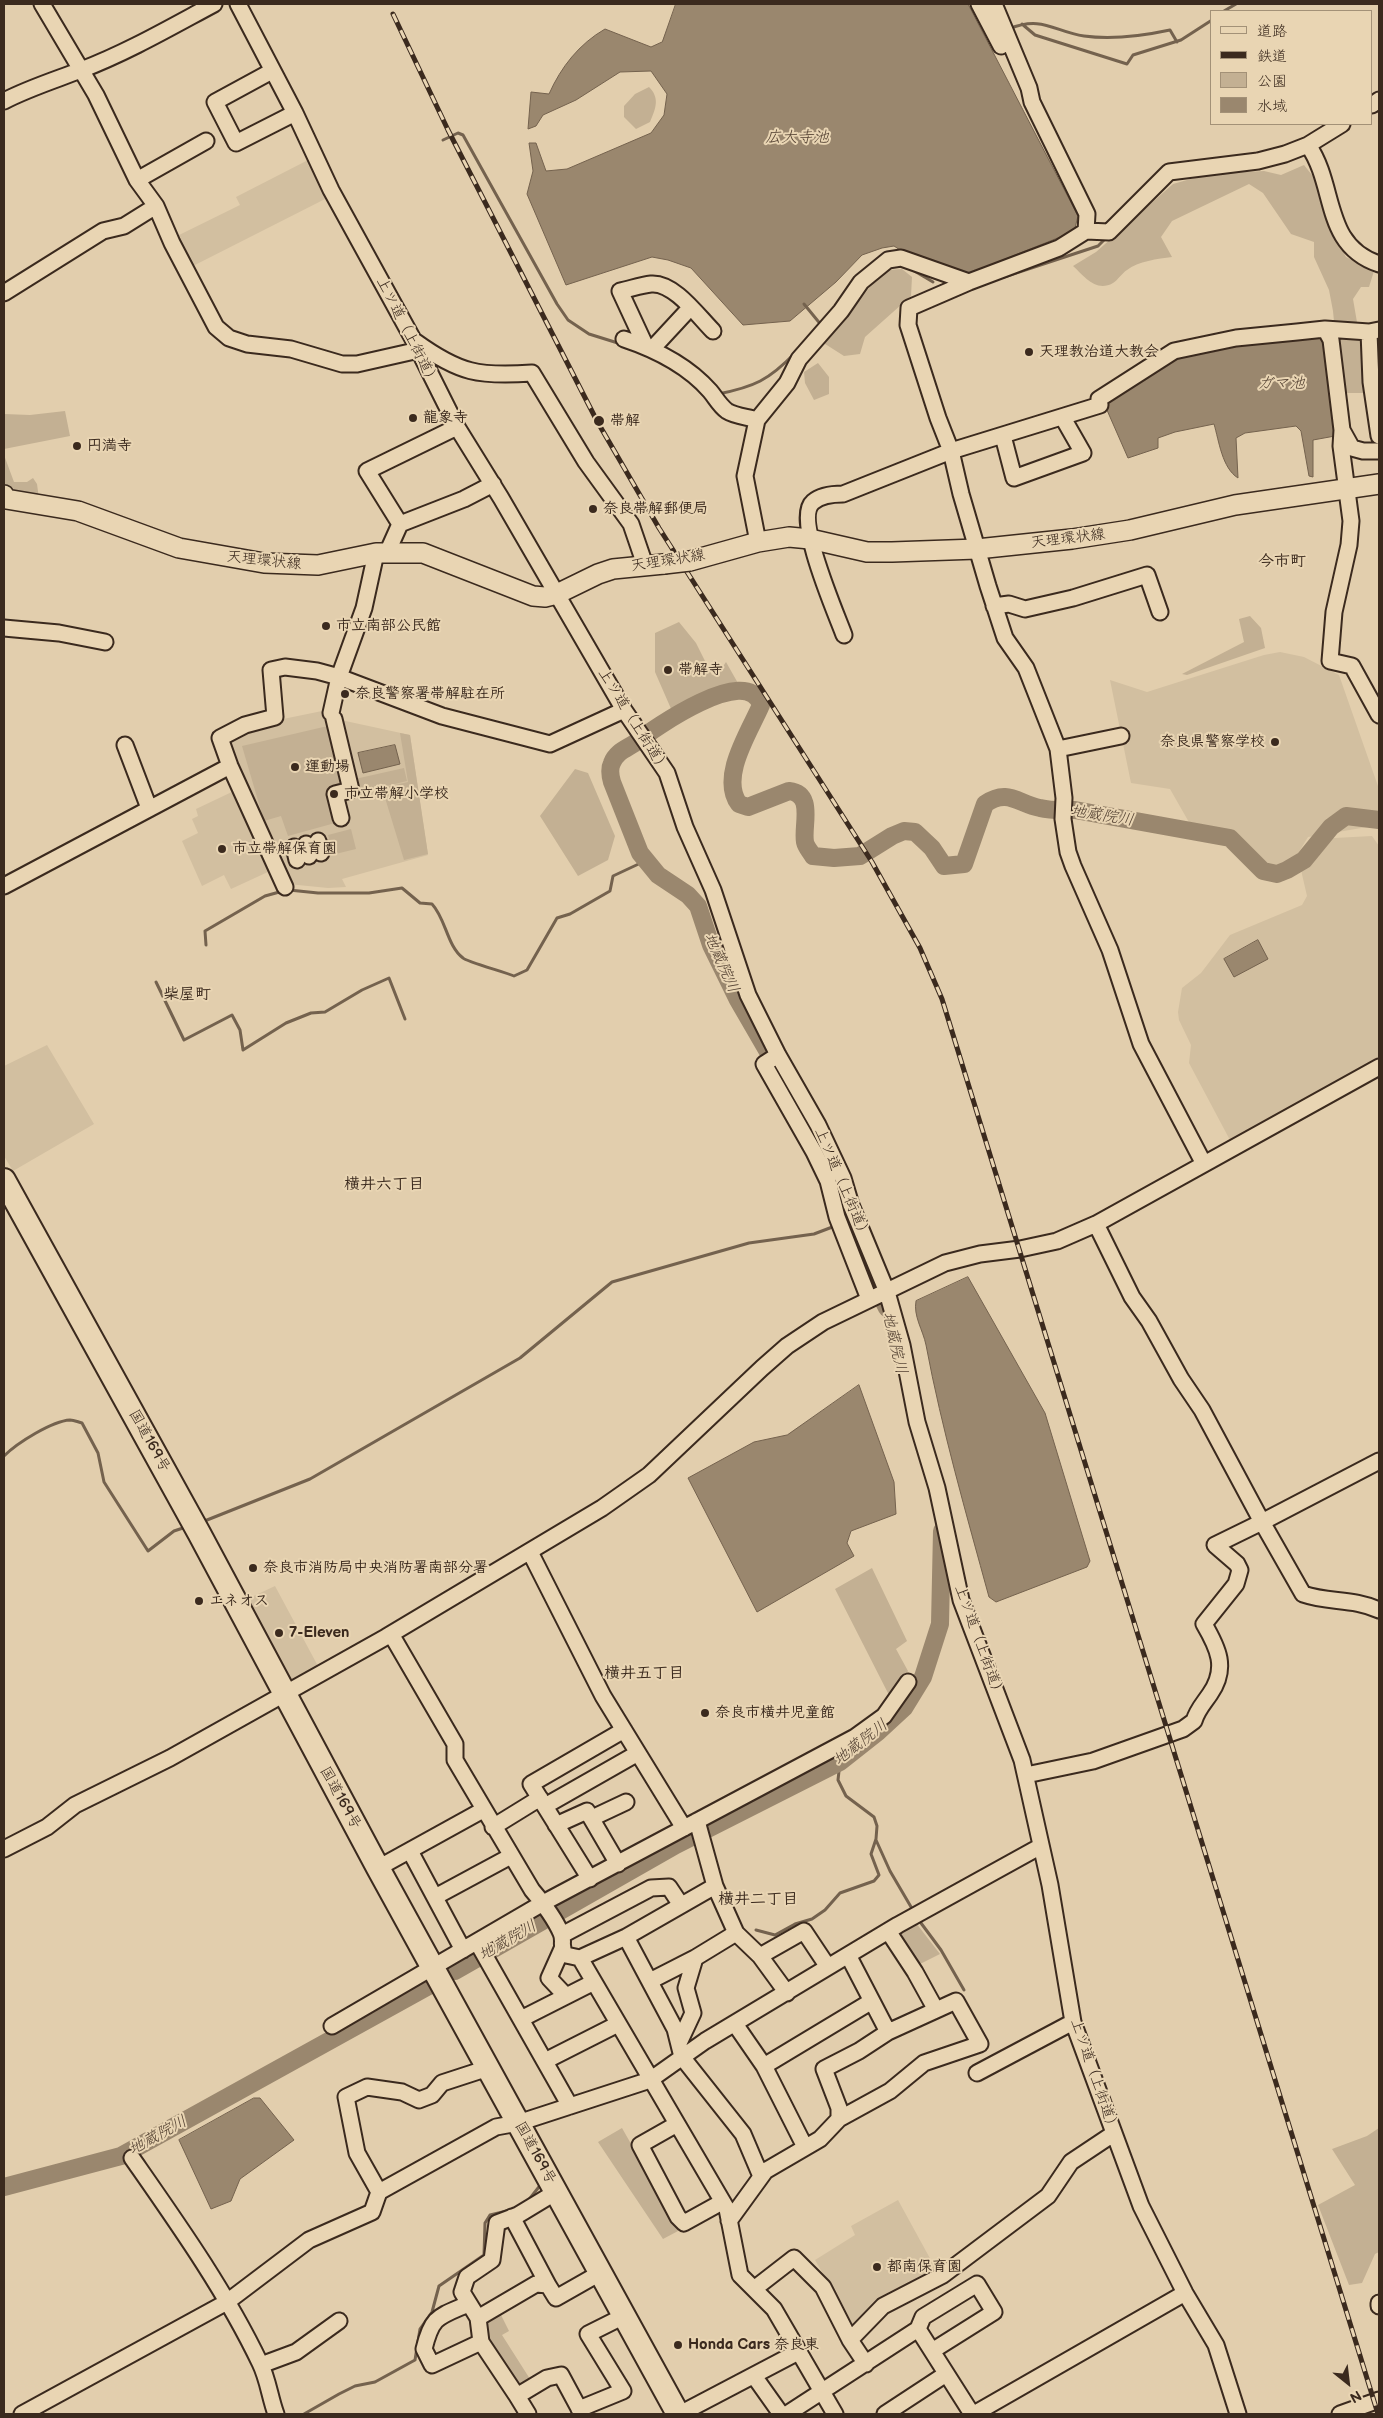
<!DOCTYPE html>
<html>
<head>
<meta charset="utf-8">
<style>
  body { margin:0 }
  #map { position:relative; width:1383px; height:2418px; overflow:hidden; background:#e2cead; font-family:"Balsamiq Sans","Klee One",sans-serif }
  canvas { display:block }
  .frame { position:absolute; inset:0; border:5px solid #3b2a1e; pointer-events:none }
  .legend { position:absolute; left:1210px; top:10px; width:162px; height:115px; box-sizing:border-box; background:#e9d5b3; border:1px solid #a39177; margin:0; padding:6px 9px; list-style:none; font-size:15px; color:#3b2a1e }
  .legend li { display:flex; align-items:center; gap:10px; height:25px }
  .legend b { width:25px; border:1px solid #a39177 }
  .north { position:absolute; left:1323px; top:2358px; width:50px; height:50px; -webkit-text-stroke:4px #e9d5b3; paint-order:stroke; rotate:151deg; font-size:14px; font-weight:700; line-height:20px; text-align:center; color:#3b2a1e }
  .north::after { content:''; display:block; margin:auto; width:18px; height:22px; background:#3b2a1e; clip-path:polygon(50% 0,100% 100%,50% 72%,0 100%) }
</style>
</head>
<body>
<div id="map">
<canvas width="1383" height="2418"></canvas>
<div class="frame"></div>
<ul class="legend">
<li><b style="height:6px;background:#e9d5b3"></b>道路</li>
<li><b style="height:6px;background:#3b2a1e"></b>鉄道</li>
<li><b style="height:14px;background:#c3b093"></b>公園</li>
<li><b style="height:14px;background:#9a876e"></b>水域</li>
</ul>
<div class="north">N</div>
</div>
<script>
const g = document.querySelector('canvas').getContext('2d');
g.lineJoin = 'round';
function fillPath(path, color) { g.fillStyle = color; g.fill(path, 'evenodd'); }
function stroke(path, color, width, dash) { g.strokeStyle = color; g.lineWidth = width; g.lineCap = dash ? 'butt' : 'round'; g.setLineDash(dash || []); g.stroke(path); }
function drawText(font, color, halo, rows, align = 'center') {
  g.font = font + ' "Balsamiq Sans","Klee One",sans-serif'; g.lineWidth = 4; g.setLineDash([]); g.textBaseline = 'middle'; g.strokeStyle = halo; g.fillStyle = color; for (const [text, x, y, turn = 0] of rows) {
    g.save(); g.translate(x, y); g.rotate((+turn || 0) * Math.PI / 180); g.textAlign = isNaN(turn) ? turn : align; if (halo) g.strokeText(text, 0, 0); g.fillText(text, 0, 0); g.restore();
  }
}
fillPath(new Path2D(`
  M312,158L331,196L189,268L173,238L240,205L236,197Z
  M1280,652L1304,657L1339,675L1379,789V825L1308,837L1291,865L1266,871L1232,836L1190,824L1170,789L1131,783L1110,680L1147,692L1264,655Z
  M327,710V717L410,735L428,855L342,879L346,887L328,888L288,884L225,741L244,727Z
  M236,790L270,871L231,889L224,875L202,886L182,841L198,833L192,819L198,816L196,809Z
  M1372,836L1379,846V1058L1231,1142L1189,1063L1191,1045L1179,1020L1178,1012L1182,988L1201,973L1230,935L1302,905L1307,896L1301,870L1316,839Z
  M47,1045L94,1124L13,1171L4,1156V1066Z
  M275,1586L319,1668L287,1685L241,1602Z
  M898,2200L938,2273L855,2329L815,2260L855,2235L851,2226Z`), '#d2bfa0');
fillPath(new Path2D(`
  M649,87C660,98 656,108 650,122L636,129L624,117V106L635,94Z
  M1304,165L1316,180L1331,229L1346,257L1374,271L1369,287H1361L1353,299L1364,363L1368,393H1341L1333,311L1329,290L1314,257V242L1291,234L1263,193L1249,184L1172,221L1161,237L1172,257C1158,259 1138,261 1127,270C1122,273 1118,280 1113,283C1096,293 1084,276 1073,266L1096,252L1173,184L1208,174L1264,171L1281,175Z
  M902,269L912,277L911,296L865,337L860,354L844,356L822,342L854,308L872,284L888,270Z
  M818,363L829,377V394L814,400L805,383L804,372Z
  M65,411L70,436L4,449V414L30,415Z
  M4,455L14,482H27L33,478L37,484L39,499L4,489Z
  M1250,616L1261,628L1265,648L1187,675L1182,674L1244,642L1239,619Z
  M679,622L696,643L712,675L720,671L726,662L739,685L716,688L672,711L655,672V633Z
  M332,725L347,787L328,794L335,823L288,836L281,816L264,821L242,746Z
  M400,733L410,735L428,854L404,860L382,788L408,782Z
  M404,768L407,781L358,793L355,779Z
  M575,769L588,773L615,836L608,860L578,876L540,816Z
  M351,829L356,849L323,857L319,842L329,839L328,835Z
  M872,1568L907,1641L896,1649L908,1671L890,1697L835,1589Z
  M916,1923L940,1954L914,1967L897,1941L900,1932Z
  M622,2128L680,2230L663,2239L598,2142Z
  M1379,2128V2252L1375,2254L1362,2283L1349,2285L1318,2205L1355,2185L1332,2149L1367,2136Z
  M499,2311L509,2331L502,2335L530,2379L515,2388L483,2330V2322Z`), '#c3b093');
const water = new Path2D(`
  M676,4H968L1078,216L1075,228L1060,237L968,274L914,259L894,246L882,248L862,255L836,282L790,321L743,325L691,268L668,260L652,257L566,285L527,194L533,171L529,143H536L546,171L567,169L651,133L664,115L667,94L651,71L620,72L576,100L543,115L536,126L528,129L531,92L549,94C561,67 579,44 605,29L651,47L662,42Z
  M1315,334L1325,341L1335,436L1313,440V477L1309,476L1301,431L1296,426L1245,433L1236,438L1238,478C1222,468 1219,441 1214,424L1175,432L1158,438V448L1128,458L1103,401L1176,355Z
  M395,745L400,764L363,773L358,753Z
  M1258,940L1268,959L1234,977L1224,959Z
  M968,1277L1045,1413L1090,1561L1087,1567L996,1602L989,1597C966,1513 942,1430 926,1345C923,1330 913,1316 916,1301Z
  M859,1385L894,1482L896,1514L851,1531L847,1543L854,1556L757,1612L688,1478L754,1442L787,1435Z
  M254,2098H260L294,2140L240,2179L231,2201L211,2209L179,2140Z`);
fillPath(water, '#9a876e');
stroke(water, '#74624e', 1);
stroke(new Path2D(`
  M1224,11L1236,4
  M1022,24L1035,35L1127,64L1133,55L1181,40L1212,20
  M1009,29C1042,15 1055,32 1084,36C1113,40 1142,36 1170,30L1177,42
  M443,140L458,133L463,135L557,304L568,320L589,334L621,344
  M911,269L933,282
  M1004,277L1098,246L1107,237
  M804,304L822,326
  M718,394C754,387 769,380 795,353
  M289,890L318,893H369L402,888L420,903L432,904C446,919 447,946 463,958C467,962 505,972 514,976L527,970L557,918L570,914L610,891L613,876L645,861
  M206,945L205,931L265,896L283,891
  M156,982L184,1040L232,1015L240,1030L243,1050L286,1023L311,1013L325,1012L362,990L389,978L405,1019
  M4,1456C17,1443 52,1421 70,1420C74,1420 78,1422 82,1423L98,1453L104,1482L148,1551L174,1531L186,1527
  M202,1522L310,1479L520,1358L612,1282L749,1243L814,1234L835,1226
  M876,1840L890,1871L914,1912
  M918,1919L941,1950L964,1990
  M756,1930L775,1935L795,1924L812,1919L825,1910L840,1893L874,1881L879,1875L871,1854L876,1839L877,1826L874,1817L846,1796L838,1780L840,1762
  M527,2202L542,2183
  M304,2414L339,2394L355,2386L375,2382L415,2360L420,2329L432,2312L439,2286L484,2255L485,2223L490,2215L511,2210`), '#74624e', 3);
stroke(new Path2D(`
  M811,1126L738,1000L711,945L698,906L688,895L658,875L640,853L612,782C610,775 609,769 612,763C616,752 626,749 635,743C653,729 748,662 761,705C750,731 719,777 739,804L748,807L789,791C815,794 802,825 805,842C806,847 810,851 813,856L834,858L860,856L892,836L904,831L915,832L932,848L944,866L964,864L985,804C1008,788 1018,804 1040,808C1052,811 1063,810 1075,810L1230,838L1263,871L1277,874L1287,870L1304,860L1331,827L1346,816L1379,820
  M859,1242L875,1284L887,1308
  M455,1971L676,1845L840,1762L878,1732L904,1708L923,1677L940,1624L942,1531
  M4,2187L121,2156L432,1984`), '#9a876e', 18);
const minor = new Path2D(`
  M42,4L96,95L137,180L156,206L172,243L216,327L229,338L247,344L291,349L342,364H357L419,350
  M238,4L295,113L331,190L414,341L457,427L501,498L624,710L667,773L685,827L713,890L748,995L778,1055L818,1125L843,1178L851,1205L887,1292L902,1345L917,1422L937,1488L961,1600L1022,1760L1050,1885L1073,2022L1141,2206L1185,2293L1216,2345L1238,2414
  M979,4L1001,46
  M994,4L1029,88L1032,102L1087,214L1086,231L1059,248L969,282L909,308L908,325L938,418L951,451L961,494L988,586L1005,638L1026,668L1058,749L1064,798L1063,819L1068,852L1073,866L1110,950L1141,1044L1204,1164
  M272,71L215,102L236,143L295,113
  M4,101C29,88 55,80 81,70C128,52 171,27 214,4
  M1372,105L1379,100
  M1308,145C1337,187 1322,245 1379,264
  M137,180L206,141
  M1086,231L1109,232L1169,172L1258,161L1285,154L1308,145L1342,124
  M4,293L103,231L124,226L156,206
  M1325,329L1331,340L1342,430L1352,448L1363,451H1379
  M1369,332L1371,382L1379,436
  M624,339C654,349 688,366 710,391C716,398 719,405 727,411C735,416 748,417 757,420
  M416,342C459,373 479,377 532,373L586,462L631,524L645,565
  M646,347L620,291C630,289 641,285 651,284C674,282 698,316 713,331
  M652,349L690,308
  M1342,430L1341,446L1351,521L1349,545L1334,612L1330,661L1352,666L1379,715
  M1003,436L1014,478L1083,453L1063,418
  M400,524L367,471L457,427
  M758,542L745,476L757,420L787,383L799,359L841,311L861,282L888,260L901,258L969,282
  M387,553L400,524L464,499L493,484
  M994,606L1009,604L1025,609L1073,598L1147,575L1160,612
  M4,628L59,633L105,642
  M844,635C836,613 794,518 813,502C821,495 834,494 843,494L951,451L1100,405L1099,399L1174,351L1236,338L1297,332L1325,329L1369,332L1379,330
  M331,713L339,677L364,608L376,553
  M334,719L351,790L335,794L341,818
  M125,745L149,808
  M1058,749L1121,736
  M318,841L321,853
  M306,844L309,856
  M294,847L297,860
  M4,886L230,766
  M285,887L230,766L220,738L245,725L275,717L271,670L285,667L317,671L339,677L442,716L550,744L624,710
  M778,1055L764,1064L814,1152L828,1181L837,1217L869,1299
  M1379,1461L1262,1522L1303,1594C1329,1603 1353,1598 1379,1610
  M530,1552L603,1696L684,1828
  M391,1634L455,1744V1760L532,1890C543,1903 554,1917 561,1933C565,1942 559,1946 566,1955L580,1958L727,2209L740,2275L774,2309L835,2414
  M1026,1775L1093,1761L1183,1729L1194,1721C1197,1710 1204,1703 1210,1694C1228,1668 1218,1648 1204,1624L1236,1584L1240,1570L1237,1564L1215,1545L1262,1522L1202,1410L1181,1379L1149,1321L1132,1297L1096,1224
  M545,1806L638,1753
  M592,1818L626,1802
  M697,1821L715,1886L736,1933L760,1956L787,1993
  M556,1825L587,1811L618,1864
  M493,1827L540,1798
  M4,1849L47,1827L75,1805L170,1758L386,1637L602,1508L649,1475L762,1368L787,1346L823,1322L945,1263L980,1254L1020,1249L1057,1241L1096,1224L1379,1067
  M410,1851L463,1950
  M378,1868L483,1810
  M590,1879L531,1784L624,1730
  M435,1897L511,1856
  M888,1931L915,1972L936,2010
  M562,1935L651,1888L669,1887L681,1905
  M626,1937L675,2029L682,2057L743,2134L760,2174L820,2139L839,2119V2108L824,2069L859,2051L888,2032L848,1955
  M477,1942L570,2106
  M562,1949L549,1978L566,1996
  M760,1956L804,1931L828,1967
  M580,1958L626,1937L715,1886
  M650,1981L695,1958
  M521,2019L594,1982
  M735,2024L764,2066L805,2147
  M332,2026L543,1903L855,1737L884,1716L908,1682
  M679,2043L693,2013L686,1988L695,1958L736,1933
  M545,2061L618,2024
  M764,2066L872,2001
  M977,2073L1073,2022
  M839,2119L890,2091L924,2063L980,2044L956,2001L888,2032
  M677,2124L640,2145L678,2217L684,2223L722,2202
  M132,2158C178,2224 225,2290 260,2363C268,2379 270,2398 276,2414
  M379,2192L357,2153L346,2097L367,2087L402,2092L419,2100L432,2095L442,2083L488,2068
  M556,2192L518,2215L497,2223L492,2260L467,2277L462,2292L478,2318L481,2342L517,2396L547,2378L561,2375L582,2414
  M512,2217L548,2285
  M729,2221L766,2170
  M754,2289L794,2258L823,2287L850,2340L866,2364
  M1379,2303V2306
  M468,2304C438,2317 432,2316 424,2349L432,2365L481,2342
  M478,2318L536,2284L548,2285L556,2298L600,2273
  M918,2329L923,2317L977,2284L994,2312L932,2351
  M850,2340L883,2306L943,2275L1048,2196L1071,2162L1113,2134
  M261,2365L296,2352L339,2321
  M754,2376L781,2414
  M517,2396L528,2414
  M579,2409L623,2391L588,2334L624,2316
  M22,2414L227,2302L309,2240L372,2212L379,2192L496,2127L518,2123L650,2080L705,2041L898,1925L1041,1846
  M680,2414L798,2352
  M787,2414L918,2329L972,2414
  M885,2414L946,2374
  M974,2414L1185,2293
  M1340,2414L1379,2400`);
const major = new Path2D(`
  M4,495L6,499L78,511L179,548L264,563L318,565L376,553H423L533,596L545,597L557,594L598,574L613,569L664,564
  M690,561L758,542L789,537L810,539L867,552H892L977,549L1072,539L1130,530L1235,505L1379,484`);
const highway = new Path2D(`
  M4,1180L199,1533L378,1868L678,2414`);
stroke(minor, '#3b2a1e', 19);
stroke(major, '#3b2a1e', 22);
stroke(highway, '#3b2a1e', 26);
stroke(minor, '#e9d5b3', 15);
stroke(major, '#e9d5b3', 19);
stroke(highway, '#e9d5b3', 22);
const rail = new Path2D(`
  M393,14L448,130L597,421L659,528L872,862L920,948L942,999L1378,2414`);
stroke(rail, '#3b2a1e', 5);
stroke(rail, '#e9d5b3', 3, [9]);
const majorBridge = new Path2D(`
  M664,564L690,561`);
stroke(majorBridge, '#3b2a1e', 22, []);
stroke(majorBridge, '#e9d5b3', 19);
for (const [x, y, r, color] of [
  [1029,352,5,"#3b2a1e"],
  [413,418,5,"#3b2a1e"],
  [599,421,6,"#3b2a1e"],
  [77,446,5,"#3b2a1e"],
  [593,509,5,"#3b2a1e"],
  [326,626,5,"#3b2a1e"],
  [668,670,5,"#3b2a1e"],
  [345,694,5,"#3b2a1e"],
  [1275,742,5,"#3b2a1e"],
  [295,767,5,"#3b2a1e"],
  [334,794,5,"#3b2a1e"],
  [222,849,5,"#3b2a1e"],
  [253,1568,5,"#3b2a1e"],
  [199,1601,5,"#3b2a1e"],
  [279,1633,5,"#3b2a1e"],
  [705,1713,5,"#3b2a1e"],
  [877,2267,5,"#3b2a1e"],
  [678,2345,5,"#3b2a1e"]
]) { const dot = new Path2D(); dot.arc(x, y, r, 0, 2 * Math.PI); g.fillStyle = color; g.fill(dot); stroke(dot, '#e9d5b3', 2); }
drawText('15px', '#3b2a1e', '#e9d5b3', [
  ["上ツ道（上街道）",407,332,63],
  ["天理環状線",1068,539,-7],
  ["天理環状線",264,561,6],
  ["天理環状線",668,561,-9],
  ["上ツ道（上街道）",633,721,58],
  ["上ツ道（上街道）",842,1184,67],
  ["国道169号",149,1441,61],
  ["上ツ道（上街道）",979,1642,70],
  ["国道169号",340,1798,61],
  ["上ツ道（上街道）",1094,2076,71],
  ["国道169号",535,2153,61]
]);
drawText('bold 15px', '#3b2a1e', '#e9d5b3', [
  ["天理教治道大教会",1039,352],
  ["龍象寺",423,418],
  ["帯解",610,421],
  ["円満寺",87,446],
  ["奈良帯解郵便局",603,509],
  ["市立南部公民館",336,626],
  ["帯解寺",678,670],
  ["奈良警察署帯解駐在所",355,694],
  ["奈良県警察学校",1265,742,"right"],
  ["運動場",305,767],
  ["市立帯解小学校",344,794],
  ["市立帯解保育園",232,849],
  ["奈良市消防局中央消防署南部分署",263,1568],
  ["エネオス",209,1601],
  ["7-Eleven",289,1633],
  ["奈良市横井児童館",715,1713],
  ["都南保育園",887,2267],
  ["Honda Cars 奈良東",688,2345]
], 'left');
drawText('italic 16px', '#534132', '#e9d5b3', [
  ["広大寺池",797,138],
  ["ガマ池",1281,384],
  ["地蔵院川",1102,816,9],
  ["地蔵院川",721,963,66],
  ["地蔵院川",894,1343,77],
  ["地蔵院川",861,1743,-38],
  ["地蔵院川",508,1941,-30],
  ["地蔵院川",158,2136,-29]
]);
drawText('bold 16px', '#3b2a1e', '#e9d5b3', [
  ["今市町",1282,562],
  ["柴屋町",187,995],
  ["横井六丁目",384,1185],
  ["横井五丁目",644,1674],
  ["横井二丁目",758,1900]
]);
</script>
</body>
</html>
